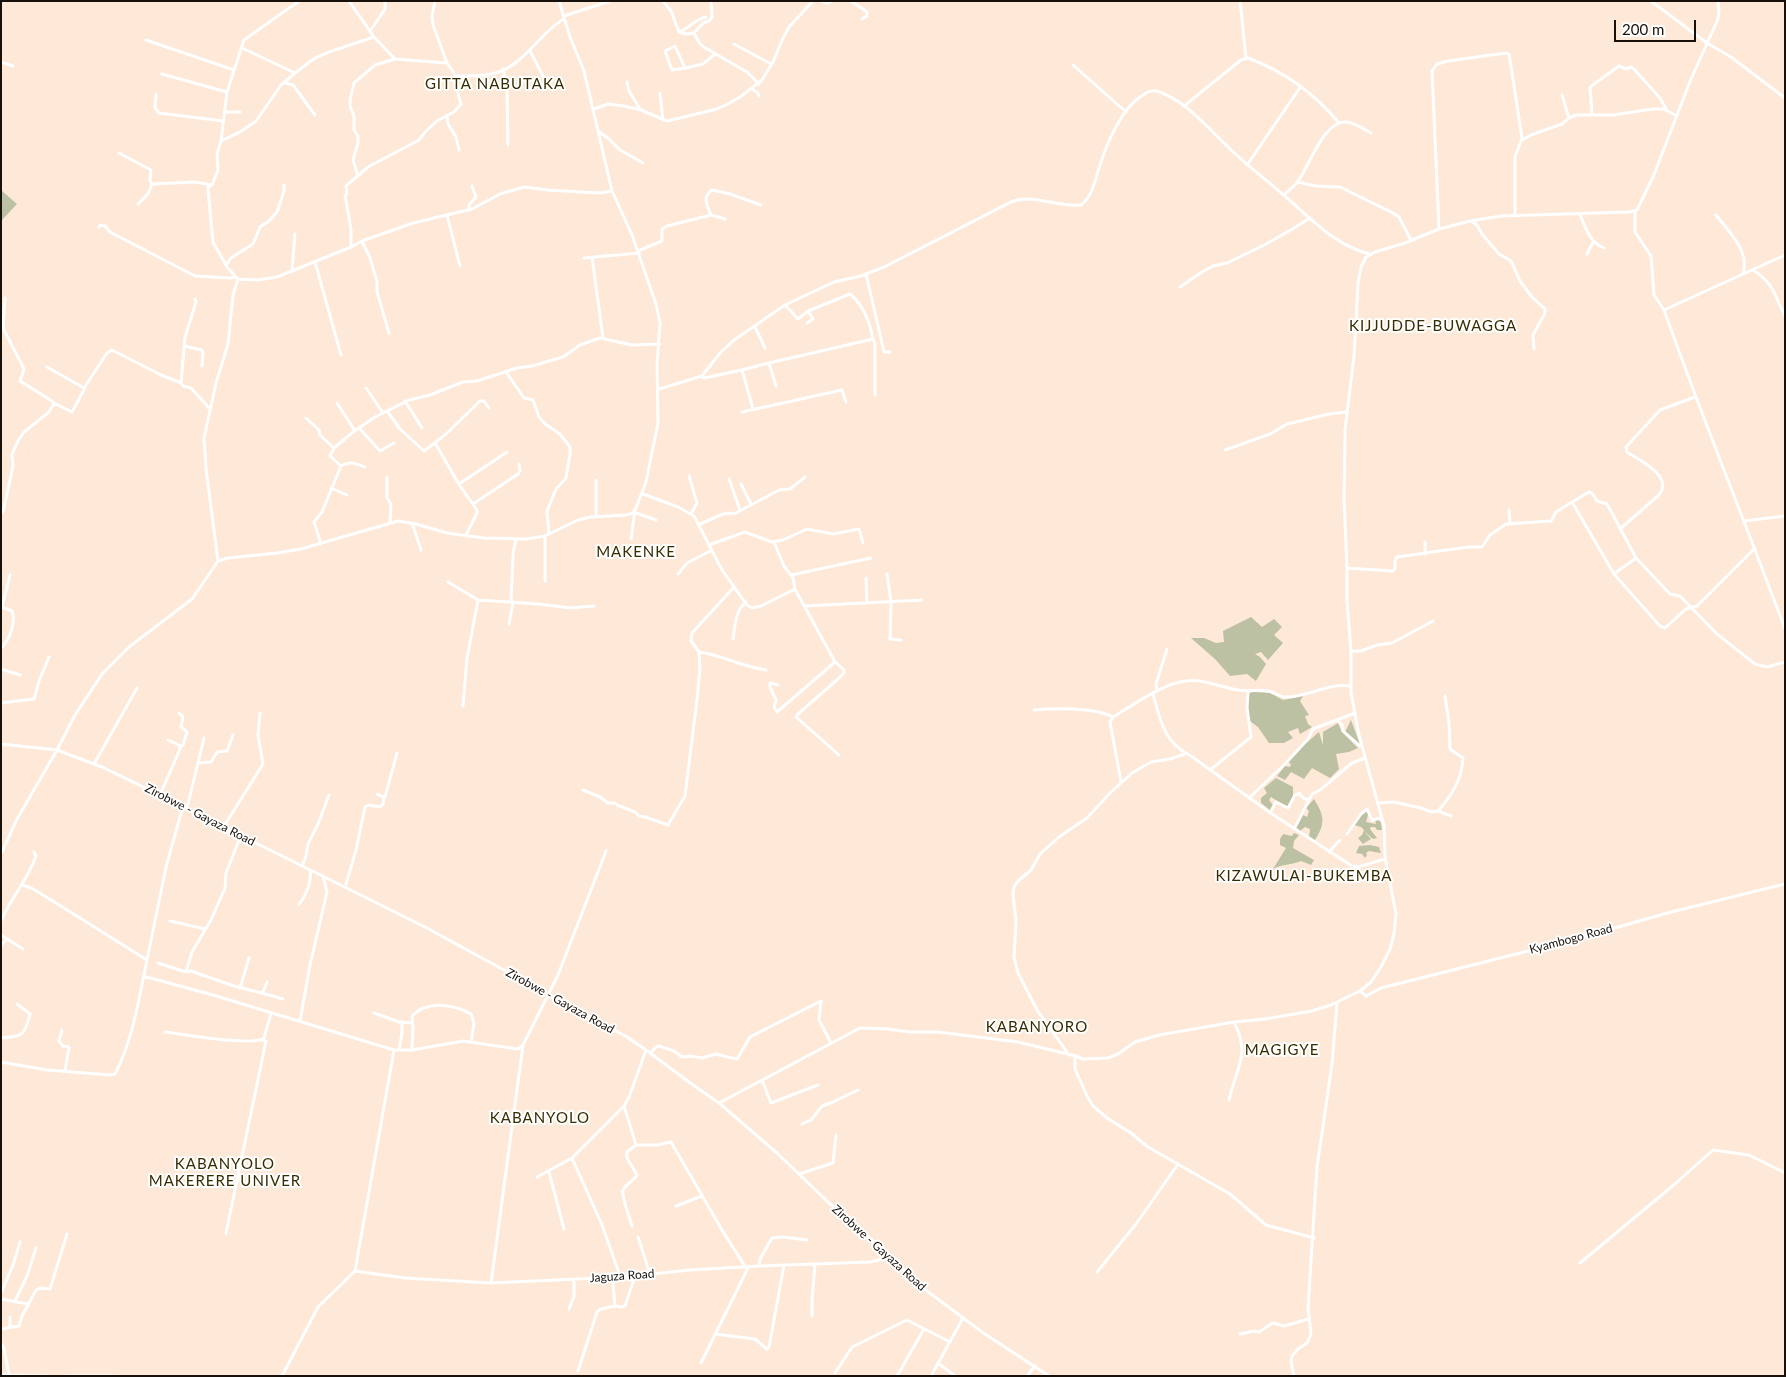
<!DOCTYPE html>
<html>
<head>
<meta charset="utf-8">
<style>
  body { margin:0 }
  #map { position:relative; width:1786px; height:1377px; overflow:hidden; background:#fee8d7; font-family:Lato,sans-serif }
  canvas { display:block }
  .frame { position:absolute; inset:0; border:2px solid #18110b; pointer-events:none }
  .scale { position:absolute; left:1614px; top:20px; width:82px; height:22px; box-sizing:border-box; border:2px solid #18110b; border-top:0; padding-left:6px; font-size:15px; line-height:18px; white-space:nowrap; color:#18110b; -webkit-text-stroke:4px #fff; paint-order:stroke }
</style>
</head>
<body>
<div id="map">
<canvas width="1786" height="1377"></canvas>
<div class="frame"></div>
<div class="scale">200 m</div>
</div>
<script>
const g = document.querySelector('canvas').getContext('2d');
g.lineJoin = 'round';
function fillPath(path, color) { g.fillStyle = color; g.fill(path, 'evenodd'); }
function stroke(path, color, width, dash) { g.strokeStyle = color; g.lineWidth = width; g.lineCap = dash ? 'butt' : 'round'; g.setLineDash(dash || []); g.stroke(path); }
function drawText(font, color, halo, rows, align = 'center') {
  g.font = font + ' Lato,sans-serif'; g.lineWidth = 4; g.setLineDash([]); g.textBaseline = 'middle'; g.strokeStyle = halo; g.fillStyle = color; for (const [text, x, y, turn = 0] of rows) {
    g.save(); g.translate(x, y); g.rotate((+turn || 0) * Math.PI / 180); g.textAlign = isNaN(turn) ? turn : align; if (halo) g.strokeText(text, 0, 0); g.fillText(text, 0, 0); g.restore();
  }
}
fillPath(new Path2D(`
  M1,190L17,204L1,221Z
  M1251,617L1262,627L1274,619L1282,627L1274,635L1283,643L1268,660L1261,652L1255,654L1260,657L1266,664L1256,681L1247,674L1230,676L1215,659L1191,638H1204L1216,643L1224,642L1223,631Z
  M1253,692L1270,693L1283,700L1303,696L1300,701L1309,715L1305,716L1308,724L1312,727L1300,734L1298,728L1288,732L1293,738L1284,743H1269L1258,727L1250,721L1248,707L1249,693Z
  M1351,720L1360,744L1345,732Z
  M1338,723L1342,732L1358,748L1349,752L1336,754L1339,769L1330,778L1312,768L1304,779L1291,772L1285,780L1277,776L1285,766L1290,767L1291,764L1288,762L1305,744L1319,732L1323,745V732Z
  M1276,778L1293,787V798L1287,807L1271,797L1269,800L1273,805L1270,810L1261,803V798L1267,793L1264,788Z
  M1314,799C1324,815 1326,823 1315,840L1309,837L1310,829L1305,827L1300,831L1296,828L1303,815L1307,817L1309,811L1306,808Z
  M1367,810L1368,815L1366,822L1376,824L1375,819H1378L1381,823L1382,830H1377L1375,827H1371L1370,829L1377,838L1373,839L1364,831L1371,839L1363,844L1358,838L1362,835L1364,830L1361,827L1354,825L1362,814Z
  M1294,833L1299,835L1294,841L1293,848L1314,860L1311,865L1301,861C1292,865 1281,864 1273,869L1286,848L1280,845V839L1283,834L1292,836Z
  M1370,845L1379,847L1381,853L1369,851L1366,853L1367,855L1365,858L1362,854L1356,853L1359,846Z`), '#bcc1a3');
stroke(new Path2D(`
  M299,1L244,40L227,92L221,141L217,154L218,170L212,185L208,187V190L213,242L227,267L238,279L258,280L277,277L351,247L362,241L413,223L472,209L500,194L524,187L548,190L599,193L612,191
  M349,1L374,37L395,59
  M663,1L671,11L679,32L686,34L694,33C698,40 700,47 709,50L747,72L759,84
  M821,1L827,3L832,1
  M851,1L867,12V16L862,19
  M1240,1L1246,58
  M1651,1L1707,43L1731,57L1785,98
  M564,16L610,1
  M370,31L385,9V1
  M679,32C691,28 692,20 706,17
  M694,33L703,23L709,21L712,17L711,1
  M146,40L234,70
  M734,44L771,64
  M242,48L295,73
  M530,51L543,76
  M1,62L13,66
  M1073,65L1126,112
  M686,68L672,70L665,51L675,46L684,66L686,68L703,64L715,54
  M503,69L507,91L508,145
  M162,74L227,92
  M456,76C469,75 482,77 495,73C524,66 540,32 564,19
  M627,82L629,91L640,109
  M285,83L293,85L315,115
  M752,89L757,92L759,96
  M660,93L663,120
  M156,94L155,108L159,113L223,121
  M1562,95L1569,118
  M1184,106L1241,60L1248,58C1283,71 1315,94 1339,123
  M594,109L608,104L624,106L641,110L667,121L717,109L726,105L740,97L762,80L773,62L783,38L789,27L813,1
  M225,112H240
  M447,115L448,124L456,137L459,150
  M1592,115L1590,87L1619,66L1626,69L1631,67L1634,69L1660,98L1666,109
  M598,131L609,139L620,150L643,163
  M1522,140L1531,135L1562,124L1569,118L1576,115H1614L1652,109H1664L1677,116
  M221,141L240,132L256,121L281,85L295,73L315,58L329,52L374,37
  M119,153L151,170L150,180L152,184L148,194L138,204
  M1247,165L1301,86
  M358,176L353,160L358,143V136L354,130V116L350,106V100L354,83L375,65L395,59L447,63
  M1297,182L1316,186L1340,187L1393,213L1399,217L1411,240
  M152,184L195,182L211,185
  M1284,195C1288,191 1295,186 1298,181C1309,167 1323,121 1346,122C1354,122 1364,129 1371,133
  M469,210V205L476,197L472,186
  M1635,211V232L1651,256L1654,295L1664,310C1702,417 1745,522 1785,629
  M447,215L460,266
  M711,215C707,205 702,197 712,190L730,194L761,205
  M1580,215C1586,228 1589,242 1604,248
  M1716,215C1729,232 1750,251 1743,274
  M1471,221L1477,225L1482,234L1499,254L1511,261L1520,281L1532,297L1545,309V313L1533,335L1534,349
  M99,227L100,225L105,226L110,232L195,276L230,278L236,277
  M1439,229L1432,71L1437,64L1448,61L1506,53L1509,54L1522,138L1515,157V216
  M362,241L370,258L377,282V292L389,333
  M351,247V230L345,195L347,194L346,186L368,167L419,140L425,132L437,121L454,112L461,104L454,80L456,76L447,63L433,25L432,16L435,1
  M638,251L662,241V229L667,226L711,215L725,219
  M1587,254L1593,242
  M592,257L603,338
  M584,258L639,253
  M315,262L341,355
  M226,265L231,258L253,244L260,227L269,221L277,212L284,191V185
  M292,270L295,234
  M1754,271C1774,283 1775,297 1785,316
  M866,274L884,352H890
  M1180,287L1202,272L1213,266L1227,263L1264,245L1291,230L1310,218
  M785,305L798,319L808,311
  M1664,310L1785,255
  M807,323L813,319L808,311L850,294C863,305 870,322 873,339
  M755,327L765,348
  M184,346L202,350L203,353L202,366
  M47,367L84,388L107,353L112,350L161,375L181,383L183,386L191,388L210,409
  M506,372L524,398L533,400L539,417L545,424L560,434L570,447V454L566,478L556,489L547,511L549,534
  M702,376L704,378L742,370
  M181,383L185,337L196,302L195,299
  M776,386L769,363L873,339L875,343V395
  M366,388L383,413
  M659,389L702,376L720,353L734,340L785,305L834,282L861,276L884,267L1011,202C1034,193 1059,208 1081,205C1093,196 1095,179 1100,165C1107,143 1122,107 1143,95C1147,92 1152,90 1157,91C1184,99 1209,129 1228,147C1245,164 1263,177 1280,192C1308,215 1334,246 1370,254
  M405,401L422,428
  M54,403L72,412L85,388
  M337,403L355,431
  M753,409L742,370L769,363
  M387,411L400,429L424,451L445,435L480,401H484L489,408
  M742,412L842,390L846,402
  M306,418L319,430L320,435L334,448
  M359,428L380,451L394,443
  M435,443L460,486L477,510V513L466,535
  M1225,450L1270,434L1287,424L1329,414L1347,412
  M341,466L330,456L334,448L353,432L375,417L409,400L430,395L463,382L477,381L517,368L532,366L563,357L580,345L600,338L632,345L660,344
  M689,476L697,503L691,514
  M387,477V498L391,504L390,523
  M729,479L740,510
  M596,480V516
  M459,484L507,452
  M741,484L751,504
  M331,488L347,495
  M643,494L678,507L694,516L722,570L747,605L752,608L761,606L793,590L796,591L835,662L844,670V673L838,679L798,714L796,717L839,755
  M1572,502L1589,492L1592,493L1597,501L1607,504L1636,558L1670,594L1680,596L1717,634L1755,664L1767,667L1785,662
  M473,504L518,474L520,471L519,464
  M1509,510L1510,524
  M1,512H3L13,466L12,454L18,441L24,432L48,413L54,404L52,401L20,381L24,369L3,328L5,298
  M636,513L656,520
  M1744,521L1785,516
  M412,523L421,550
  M700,524L723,514L736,513L779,490L790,489L805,477
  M1620,529L1659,495C1674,476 1639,460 1627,452L1626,447L1660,410L1695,397
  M631,539L635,510
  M774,542L784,566L793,578L795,589
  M1425,542V554
  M321,544L314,522L322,512L341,466C349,461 356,463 365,467
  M709,545L745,532L772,542L783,540L807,529L833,534L859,529L863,543
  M218,561L206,469L204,438L216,383L228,344L233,295L238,279
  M1347,568L1393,571L1395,569V561L1397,557L1468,547H1482L1490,535L1506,524L1551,521L1556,512L1572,502L1614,574L1660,626L1665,628L1686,609L1697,606L1755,548
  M678,574L687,563L712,550
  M887,574L891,602L890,639L901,640
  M1614,574L1636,558
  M791,575L871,558
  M866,578L867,603
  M545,581V536
  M448,582L478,600L538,604L571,608L594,606
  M734,587L692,633L691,641L699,652C722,655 743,667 766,670
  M511,602L513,554L516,539
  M805,606L922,600
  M509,624L513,602
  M733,639C735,626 735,611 746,602
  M1,648C10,640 16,621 12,611L2,607L10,575
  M1351,651H1361L1377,645L1392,643L1433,621
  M1,669L20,675
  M778,685L770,683V687L776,700L774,707L777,712L835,662
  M1157,691L1156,684L1167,649
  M1153,694C1160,720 1164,743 1191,756L1269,812L1352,866L1358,867L1385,859
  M1,703L34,699L39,681L49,657
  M463,706L467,658L478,600
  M1034,710C1055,708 1094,707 1113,717
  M179,713L183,717L181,727L187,732L183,745L180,747
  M1339,722L1342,725L1343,731L1360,746H1362
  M1,744L57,750L102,767L131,781L425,927L627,1037L646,1050L693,1085L719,1103L777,1153L828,1202L887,1253L919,1285L982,1332L1049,1376
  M198,763L211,762L217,752L227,751L233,735
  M94,764L137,688
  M1210,770L1251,737L1247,708L1248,692
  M1121,782L1110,722L1113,717C1139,702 1169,677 1200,681C1213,683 1225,688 1238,690C1248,692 1258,689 1268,691C1275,692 1279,697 1286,697C1308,697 1327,683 1350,686
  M583,790L600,797L608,803H615L617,805L635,812L639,816L645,817L668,825L685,796L697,699L700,668L699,652
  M1299,793L1303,798L1309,800
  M160,795L180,749L179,745L168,740
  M385,797L397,753
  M1249,798L1285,764L1308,739L1313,729L1355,713
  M1379,803L1394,802L1421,808L1431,812L1438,811L1451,816
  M187,808L204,738
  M1438,811C1452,795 1462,779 1463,758L1450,749L1449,723L1445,696
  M1270,813L1276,802L1288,808L1295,795L1300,794
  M224,826L263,764L258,735L260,713
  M1294,829L1312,794L1320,790L1352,763L1365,758
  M1347,834L1361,814L1367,809L1372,820L1382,818
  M241,835L226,873L225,888L211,920L192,952L186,972L191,971L234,986L261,993L264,990L267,982
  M1329,852L1340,840
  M1,854L17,819L57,750L75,715L102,674L129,647L192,599L218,561L228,558L277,553L301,549L398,521L416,524L447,533L484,538L527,539L545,536L578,520L591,517L626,515L633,513L636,508L646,482L658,423L657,365L660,323L656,304L632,235L612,191L584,71L570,37L559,1
  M302,866L306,856L308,844L318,824L329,795
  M346,884L356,850L365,807L369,805L380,807L383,804L384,797L377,794
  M299,904C306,896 312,881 310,871
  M1,921C11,897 28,880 36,856L34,852
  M170,921L205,929
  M1,935L23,949
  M1,945L7,939
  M147,960L166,867L183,806
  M158,963L186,972
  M143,976L213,995L394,1050H412L463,1041L518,1049L523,1045L558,975L606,851
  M240,988L249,958
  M1360,991L1366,996L1381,988L1576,939L1671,912L1785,884
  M262,993L283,999
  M374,1013L402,1023V1033L399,1050
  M300,1021L310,965L327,892L323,876
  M401,1022L412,1023
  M62,1030L59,1041L63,1046L69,1047L65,1071
  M165,1032C183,1034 252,1047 264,1038L271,1013
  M1,1038C23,1037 25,1035 30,1014L17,1004
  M412,1050L413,1027L412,1016C427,1000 453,1004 471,1014L474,1023L471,1042
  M651,1053L656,1047L659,1046L674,1051L682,1057L691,1056L702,1058L715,1054L737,1059L750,1037L821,1001L819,1020L831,1043
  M1069,1055L1037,1010L1018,973L1014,957L1016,921L1013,894L1014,887L1018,881L1031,870L1040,854L1059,837L1087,818L1109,794L1132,773L1151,762L1170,759L1185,754
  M1075,1056V1069L1087,1096L1093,1106L1107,1118L1131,1133L1148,1147L1230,1194L1266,1225L1314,1238
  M1,1062L47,1070L110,1075L115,1074C133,1040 139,997 147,960L56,903L33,889L23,885
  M762,1080L771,1103L818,1085
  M1229,1100C1236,1068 1251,1055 1234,1022
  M719,1103L860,1028L888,1029L909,1032H938L1018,1042L1076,1056L1083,1059L1108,1058L1118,1054L1135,1042L1159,1035L1234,1022L1265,1019L1312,1011L1331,1005L1360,991L1371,982L1381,967L1390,949L1394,934L1396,914L1385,857L1384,826L1359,735L1351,693V651L1347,601V568L1344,500L1345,430L1354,356L1358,283L1361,267L1366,257L1375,252L1405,243L1439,229L1470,221L1501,216L1630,212L1637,210L1653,177L1691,79L1718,19L1719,10L1718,1
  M624,1106L636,1145
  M802,1124L811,1120L822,1106L833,1102L858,1090
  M549,1172L564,1229
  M799,1174L833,1163L836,1135
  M537,1177L572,1158
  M676,1206L702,1196
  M632,1226C630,1219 621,1195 623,1190C626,1184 634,1181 637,1175L627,1158V1152L636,1145H657L671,1142L722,1230L746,1268
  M226,1233L266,1041L262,1040
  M638,1237L650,1274
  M1580,1263L1676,1183L1713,1150L1749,1155L1785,1173
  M759,1266L760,1259L772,1238L783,1237L807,1240
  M355,1271L405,1278L491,1283L622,1277L690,1270L759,1266L870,1262L879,1260L887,1253
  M1097,1272L1136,1224L1178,1164
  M491,1283L523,1045
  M1,1293L13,1265L20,1242
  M1,1299L28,1304
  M15,1301L27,1276L36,1248
  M615,1306L622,1307L625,1306L635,1276
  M569,1309L574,1296V1279
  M812,1316V1300L815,1264
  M10,1317V1327
  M1,1329L19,1326L22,1316L36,1290L40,1288L50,1289L67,1234
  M715,1334L755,1339L767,1349L769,1347L784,1265
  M1240,1334L1254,1331L1259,1332L1273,1323L1284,1326L1309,1319
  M1,1343L4,1349L9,1375
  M701,1363L748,1268
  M938,1363L955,1376
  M578,1371L597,1312L601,1309L615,1306L613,1284L619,1273L602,1225L572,1158L624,1106L629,1097L646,1050
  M835,1373L852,1347L907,1320L950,1342
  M1,1375L48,1376
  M65,1376H118
  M282,1376L318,1307L355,1271L394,1050
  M897,1376L924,1329
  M931,1376L963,1318
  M1027,1376L1035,1366
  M1294,1376L1291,1362L1292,1356L1298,1349L1307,1343L1311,1334L1308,1308L1317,1167L1332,1064L1337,1003`), '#fff', 3);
drawText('12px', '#18110b', '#fff', [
  ["Zirobwe - Gayaza Road",200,815,27],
  ["Kyambogo Road",1571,939,-15],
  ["Zirobwe - Gayaza Road",560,1001,29],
  ["Zirobwe - Gayaza Road",879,1248,42],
  ["Jaguza Road",622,1276,-4]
]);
g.letterSpacing = '1px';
drawText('15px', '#352c00', '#fff', [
  ["GITTA NABUTAKA",495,84],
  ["KIJJUDDE-BUWAGGA",1433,326],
  ["MAKENKE",636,552],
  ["KIZAWULAI-BUKEMBA",1304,876],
  ["KABANYORO",1037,1027],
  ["MAGIGYE",1282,1050],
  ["KABANYOLO",540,1118],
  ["KABANYOLO",225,1164],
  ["MAKERERE UNIVER",225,1181]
]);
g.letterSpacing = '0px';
</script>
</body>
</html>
